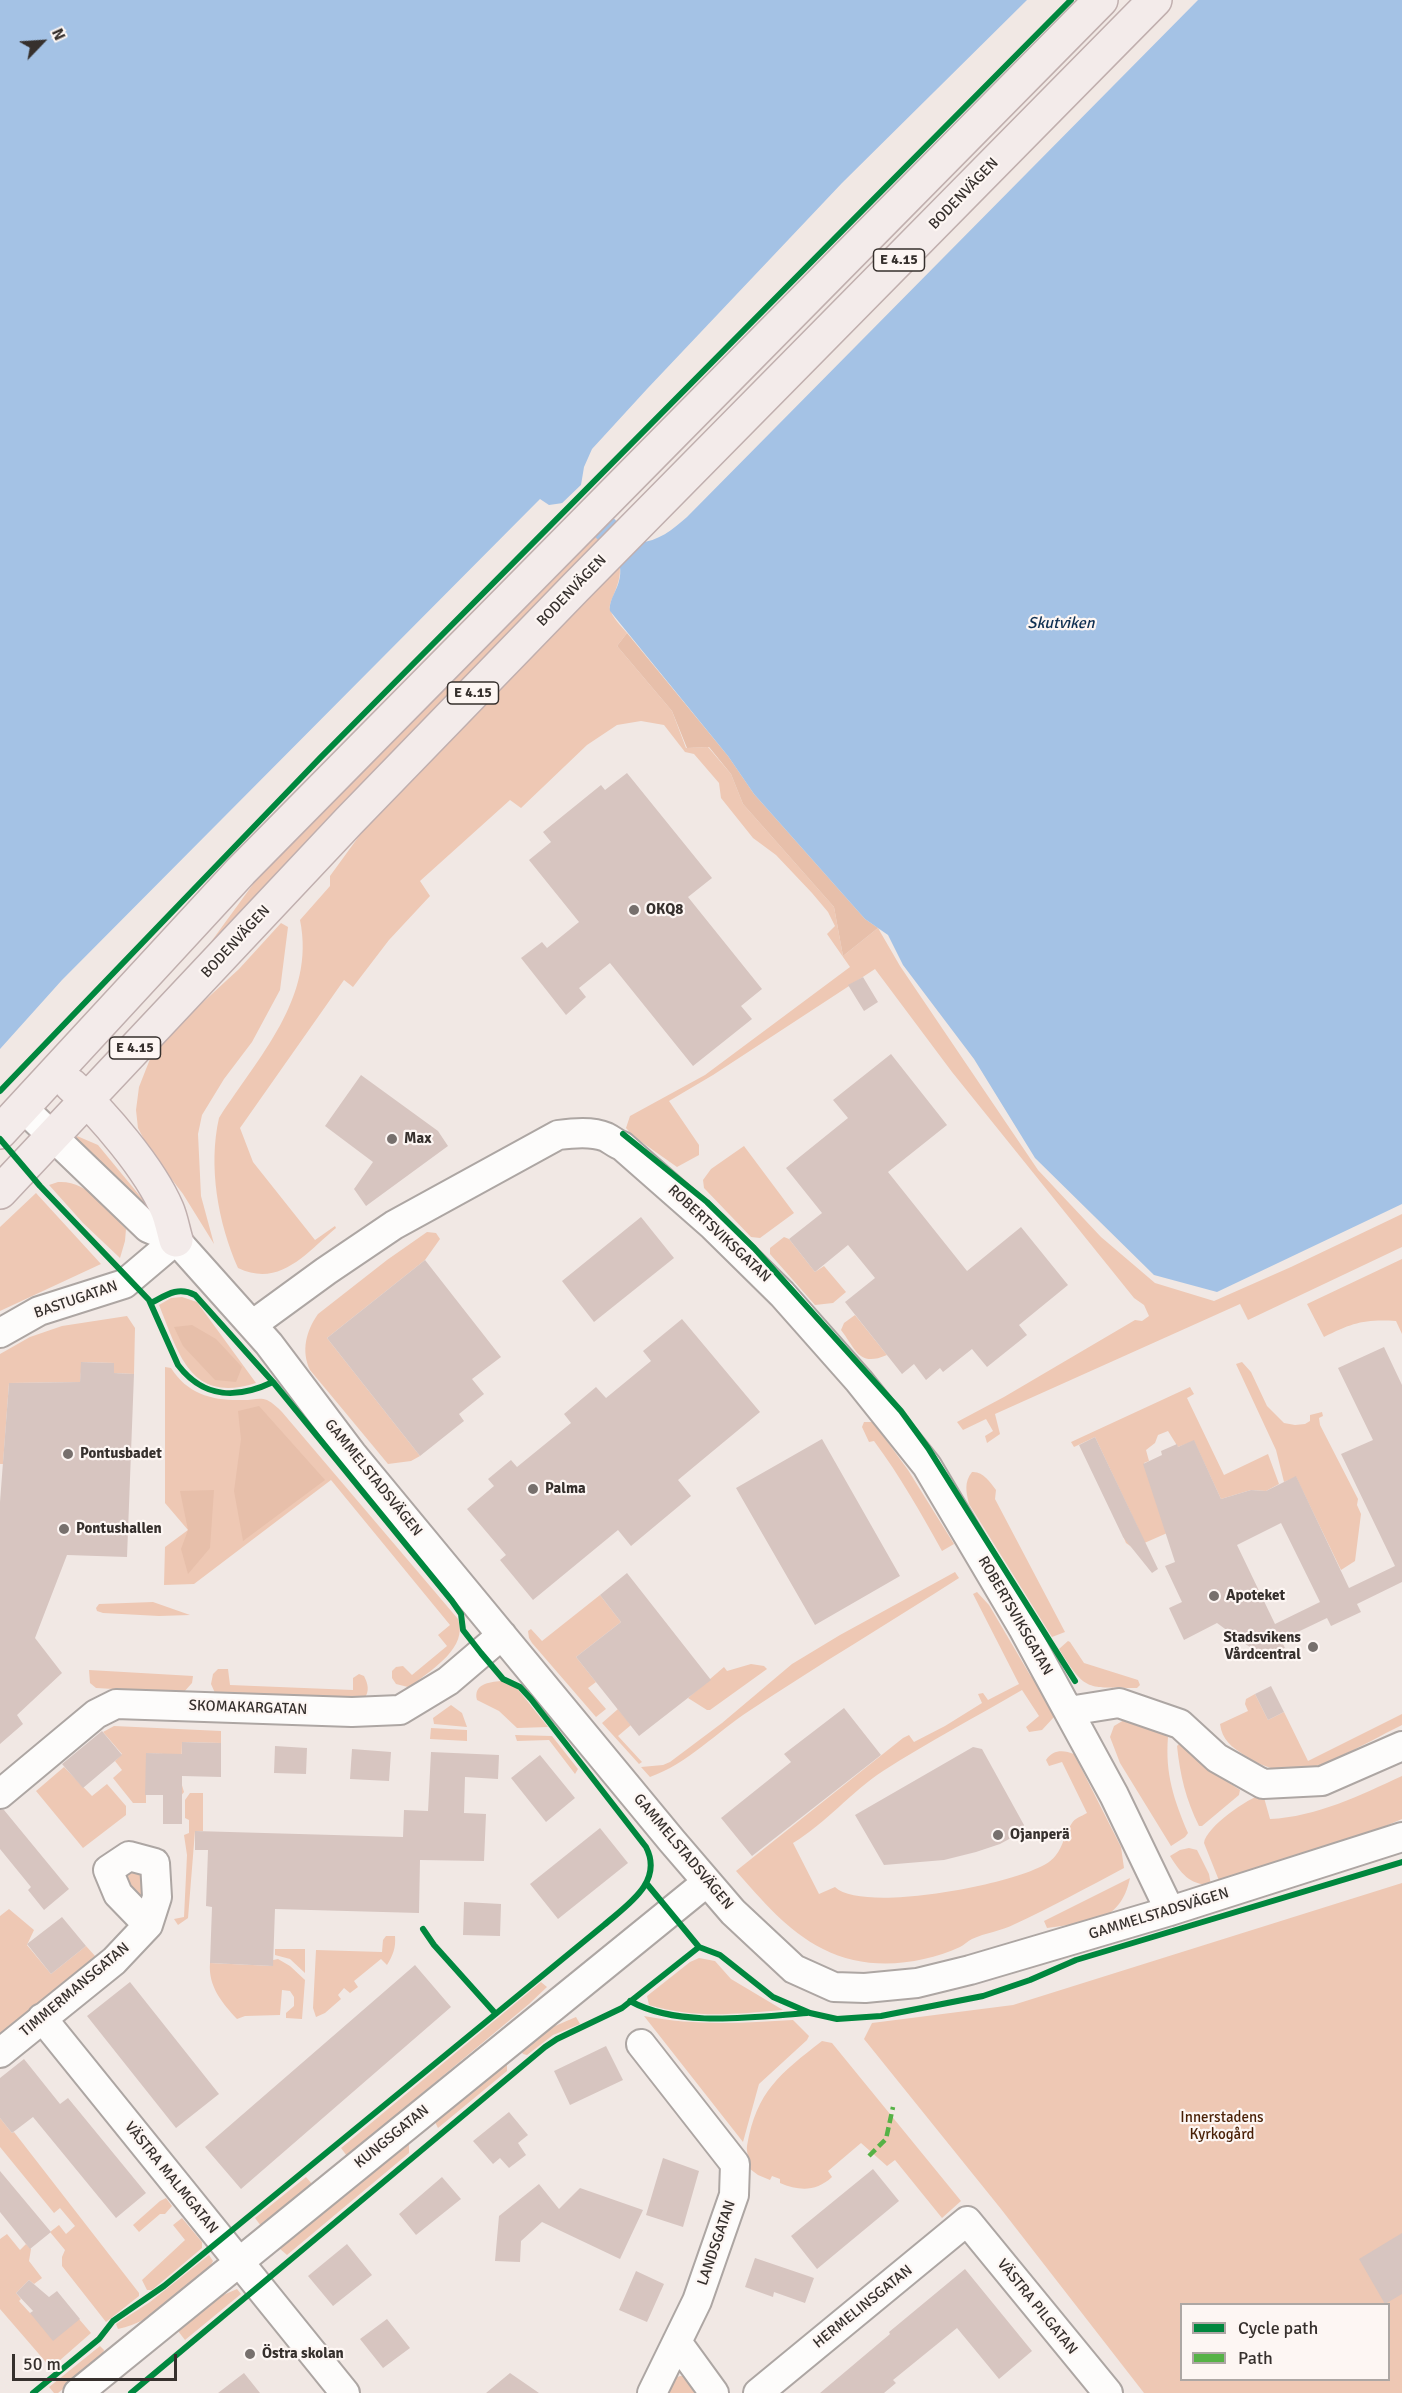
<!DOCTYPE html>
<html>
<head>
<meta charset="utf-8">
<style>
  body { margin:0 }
  #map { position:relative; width:1402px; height:2393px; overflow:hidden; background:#f1e8e4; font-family:Signika,sans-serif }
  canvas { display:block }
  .legend { position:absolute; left:1180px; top:2303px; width:210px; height:78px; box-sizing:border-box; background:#fdf6f3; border:2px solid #ada7a4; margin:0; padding:8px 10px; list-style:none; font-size:18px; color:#36302d }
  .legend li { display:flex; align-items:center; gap:12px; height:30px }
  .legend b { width:30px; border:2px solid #ada7a4 }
  .north { position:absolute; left:12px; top:12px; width:60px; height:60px; -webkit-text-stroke:4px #fdf6f3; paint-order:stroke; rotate:65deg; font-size:16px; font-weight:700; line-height:24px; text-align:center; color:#36302d }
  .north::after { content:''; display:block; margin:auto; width:21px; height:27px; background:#36302d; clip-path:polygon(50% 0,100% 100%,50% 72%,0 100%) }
  .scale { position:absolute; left:12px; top:2354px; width:165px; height:27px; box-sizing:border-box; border:3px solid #36302d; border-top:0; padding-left:8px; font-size:18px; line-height:21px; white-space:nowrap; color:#36302d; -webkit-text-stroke:4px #fdf6f3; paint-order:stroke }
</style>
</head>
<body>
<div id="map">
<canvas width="1402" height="2393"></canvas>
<ul class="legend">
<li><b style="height:8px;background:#00873e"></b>Cycle path</li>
<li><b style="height:8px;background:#56b246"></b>Path</li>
</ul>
<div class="north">N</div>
<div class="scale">50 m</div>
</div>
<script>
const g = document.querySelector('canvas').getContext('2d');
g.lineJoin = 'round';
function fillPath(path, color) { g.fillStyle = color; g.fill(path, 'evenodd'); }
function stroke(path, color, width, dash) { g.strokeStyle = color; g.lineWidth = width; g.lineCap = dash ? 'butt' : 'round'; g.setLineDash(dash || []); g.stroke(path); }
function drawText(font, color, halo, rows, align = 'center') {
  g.font = font + ' Signika,sans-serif'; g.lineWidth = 4.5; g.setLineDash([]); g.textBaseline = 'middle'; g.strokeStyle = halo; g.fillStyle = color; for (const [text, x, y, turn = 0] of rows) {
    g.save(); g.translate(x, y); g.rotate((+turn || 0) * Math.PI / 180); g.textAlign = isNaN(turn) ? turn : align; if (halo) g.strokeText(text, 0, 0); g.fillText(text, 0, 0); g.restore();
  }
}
fillPath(new Path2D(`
  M593,534L601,542L212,950L208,946L259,876Z
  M619,562C624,582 608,601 610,609C612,617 621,626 627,633L617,646L672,711L686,748L708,747L731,774L743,804L834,907L843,956L878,928L900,966L1038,1170L1101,1237L1155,1283L1214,1301L1291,1267L1402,1214V1247L1248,1320L1240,1304L995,1414L1000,1434L987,1443L985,1436L993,1431L986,1419L963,1430L957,1422L1004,1397L1135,1320L1142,1321L1149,1316L1144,1305L1134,1298L952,1072L875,969L713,1075L669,1101L699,1145V1155L677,1167L633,1136L626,1128L630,1116L705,1075L850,967L827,934L835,926L828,912L812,893L776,855L753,838L721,798L719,783L694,754L685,752L664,725L641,721L617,725L587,745L521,808L510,800L420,881L430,896L389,940L353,987L344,980L240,1128L253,1162L315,1240L335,1226L336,1228C306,1253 280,1288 238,1268C218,1223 208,1166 219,1118C258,1057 316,998 300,920L330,886V876L362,832Z
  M281,923L288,927L280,990L252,1042L224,1079L202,1115L198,1134L201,1196L214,1244L183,1194L150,1151L138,1128L136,1110L139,1087L150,1059L163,1039L239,969Z
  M77,1136L98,1145L154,1213L151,1215L76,1141Z
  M744,1146L794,1213L760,1238L751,1237L704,1188L703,1180L711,1169Z
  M58,1182C88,1180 107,1209 126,1229L125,1241L120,1258L83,1223L49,1185Z
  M36,1193L101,1264L0,1311V1227Z
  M427,1232L436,1233L440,1239L425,1260L327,1338L420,1456L411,1461L388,1464L310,1370C301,1351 306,1331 318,1314L387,1260Z
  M784,1237L789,1239L815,1272L824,1266L846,1292L833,1303L815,1305L770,1254V1248Z
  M1402,1259V1334L1396,1321C1364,1319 1352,1323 1324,1337L1307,1304Z
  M182,1297L197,1302L256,1383C190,1404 179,1354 159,1305L171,1298Z
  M855,1315L887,1355C859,1367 857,1351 841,1330L844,1323Z
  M127,1316L135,1328L134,1374L114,1373V1363L82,1362L80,1382L9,1383L3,1464H0V1354L30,1337L62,1326Z
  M1242,1362L1251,1372L1267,1406L1284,1423L1295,1425L1305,1424L1310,1421V1415L1322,1412L1323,1416L1319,1418L1320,1425L1358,1499L1357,1505L1361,1514L1355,1561L1341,1570L1296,1477L1284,1482L1276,1450L1236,1364Z
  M165,1367L171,1368C188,1395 214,1401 244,1400C252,1400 260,1397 267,1400C273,1403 278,1408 282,1412L458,1619C468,1648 433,1668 414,1684L408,1687L396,1684L392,1678V1671L396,1667L403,1666L412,1675L447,1646L438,1635L450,1625L331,1480L194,1584L164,1585L165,1547L188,1530L165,1503Z
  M1190,1387L1194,1394L1187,1398L1224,1475L1268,1454L1279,1484L1266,1491L1251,1490L1221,1499L1194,1441L1178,1447L1168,1431L1158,1435L1155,1443L1146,1450L1149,1461L1144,1463L1174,1530L1133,1548L1126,1543L1123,1536L1138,1528L1095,1437L1074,1447L1071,1442Z
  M864,1422H873L908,1470L954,1544L942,1551C921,1513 900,1476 874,1441L869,1442L862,1427Z
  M972,1472C983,1471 990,1482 996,1490L995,1499L1065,1632L1052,1637L969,1504C966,1492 964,1482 972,1472Z
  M955,1572L959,1578C889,1623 818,1665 749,1711C717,1732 687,1764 650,1777L641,1767L663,1765L670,1762L722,1723L792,1664L840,1635Z
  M977,1592L989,1605L1030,1675L1045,1693L1054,1710V1717L1042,1730L1029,1732L1026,1727L1039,1716L1022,1690C976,1717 928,1742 883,1771C851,1792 826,1823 793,1843L819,1894L835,1887C863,1914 1018,1884 1049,1862C1063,1852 1063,1836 1072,1823C1075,1818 1082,1816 1087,1813L1062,1762L1049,1766L1046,1760C1053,1749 1064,1750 1074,1754L1121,1847L1124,1868C1088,1887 1052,1907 1015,1924C1001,1931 985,1933 972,1939C968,1941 964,1945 960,1947C918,1966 865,1971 823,1949C787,1931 762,1900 736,1871L903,1738L909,1735L914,1742L945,1726L982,1703L978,1694L983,1693L988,1700L1019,1684L973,1594Z
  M600,1595L621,1622L576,1657L596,1682L588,1688L606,1709L596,1717L532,1643L529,1638L528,1631L531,1629L542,1641Z
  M153,1602L190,1615L159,1616L103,1613L97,1611L96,1608L99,1604Z
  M1068,1641L1070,1642L1084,1663L1138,1680L1140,1685L1137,1688C1087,1687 1086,1693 1059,1649Z
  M751,1664L764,1666L767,1669L710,1710H707L688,1698L724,1667L727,1671Z
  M218,1669H228L230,1685L353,1690V1678L359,1674L364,1676C368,1684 370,1691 364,1699L219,1694L215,1693L211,1684L213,1674Z
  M89,1670L193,1676L192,1683L183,1693L96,1688L90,1683Z
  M501,1681L516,1687L548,1727L517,1728L499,1711L477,1700C473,1684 489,1682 501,1681Z
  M1255,1694L1268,1720L1284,1712L1308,1761L1402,1714V1725C1377,1737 1326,1767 1301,1770C1281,1773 1261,1767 1244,1755C1232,1747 1222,1740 1220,1724L1248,1711L1245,1704L1246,1699Z
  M451,1705L462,1713L467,1727L434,1724L433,1718Z
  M618,1709L631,1725L618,1736L642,1762L639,1764L602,1723Z
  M1124,1720L1156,1730L1168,1737C1165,1774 1174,1800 1188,1833L1185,1837L1171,1846L1120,1763L1110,1737L1114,1726Z
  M114,1726L221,1731V1743L182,1742L181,1782L184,1792L180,1797L163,1795L164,1754L146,1753V1803H133L113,1778L122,1770L115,1761L122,1754L103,1732Z
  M431,1728L467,1730V1741L430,1739Z
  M515,1735L552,1736L578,1769L575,1774L549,1740L517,1741Z
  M1179,1744L1208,1769L1240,1790L1239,1795L1202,1826H1199C1186,1800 1180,1775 1177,1746Z
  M64,1767L92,1796L107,1784L126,1806V1815L83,1848L36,1791Z
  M1402,1776V1819L1346,1843L1220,1883L1204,1843C1206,1827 1248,1798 1263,1794L1270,1819C1316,1817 1361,1795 1402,1776Z
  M190,1793H203V1831H195L188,1918L178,1925L174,1919L184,1917L187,1855L184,1835L189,1833V1820L185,1818V1800Z
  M1189,1848L1197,1850L1209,1874L1211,1885C1189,1885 1181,1873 1170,1856L1180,1850Z
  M141,1872L143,1873L144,1898L140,1899L124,1881V1874Z
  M1130,1878C1120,1925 1087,1922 1047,1928L1044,1921Z
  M1402,1883V2393H1144L1001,2209L864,2039L872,2023L1013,2005ZM1182,2304H1388V2380H1182Z
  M9,1909L34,1930L27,1945L51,1974L86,1946L96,1957L95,1960L0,2038V1916Z
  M386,1936H395C396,1948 393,1955 387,1965L381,1959L354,1981L358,1987L350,1993L344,1988L338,1995L341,1999L325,2013L316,2017L313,2008L316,1950L382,1952L383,1940Z
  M275,1949H305V1973L290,1959L275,1955Z
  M699,1958L715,1961L731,1979L783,2010C733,2014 698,2019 649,2005L647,1996L690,1962Z
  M278,1959L290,1966L305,1980L302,2019L286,2018V2013L294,2006V1997L290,1991L282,1990L280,2015L245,2016L237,2019C222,2003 208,1986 210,1963L273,1966V1960Z
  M541,1982L547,1987L529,2004L347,2156L341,2148Z
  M644,2016C695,2026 742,2023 793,2020L809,2036L807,2040L759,2084L743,2142Z
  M576,2017L580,2024L553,2035L527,2055L523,2054L521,2051C528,2035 561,2024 576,2017Z
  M822,2041L832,2043L961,2201L942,2218L895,2160L887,2166L861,2143L828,2171L832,2177C816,2192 799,2191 780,2183V2179L772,2176L770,2180L758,2175L750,2169C750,2161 746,2152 747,2146C756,2091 781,2073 822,2041Z
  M503,2064L507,2065V2071L438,2128L435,2122Z
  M0,2118L12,2133L14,2132L139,2293V2296L106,2322L62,2266V2257L65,2250L50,2232L59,2225L66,2234L75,2226L60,2208L54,2213L0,2147Z
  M405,2144L409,2145V2153L287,2255L279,2248Z
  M306,2177L312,2184L261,2226L255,2218Z
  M166,2198L172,2206L165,2214H160L139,2232L133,2225L160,2201Z
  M182,2218L202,2242V2248L152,2290H147L142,2280L185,2240L173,2225Z
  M7,2234L20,2250L26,2244L31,2249L29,2261L42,2278L34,2284L29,2280L16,2293L21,2299L19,2301L30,2313L79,2319L91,2333L51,2368L0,2309V2239Z
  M209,2255L213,2261L208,2271C179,2295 157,2320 118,2329L116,2324L150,2302Z
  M237,2289L241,2294L185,2340L178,2331L221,2296Z
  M100,2346L104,2350L102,2358L58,2393H54L49,2387Z
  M680,2376H689L703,2393H665L672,2379Z`), '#eec8b4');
fillPath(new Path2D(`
  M627,633L728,756L754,794L865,919L878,928L843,956L834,907L743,804L731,774L709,747L687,748L672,711L617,646Z
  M192,1325L216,1339L242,1367L236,1382L215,1380L183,1346L174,1327Z
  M259,1406L325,1480L243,1541L234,1491L241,1439L238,1411Z
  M214,1490L210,1548L188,1574L181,1549L188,1530L180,1491Z`), '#e7bfaa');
fillPath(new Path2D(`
  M0,0H1027L842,183L647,389L592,449L584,467L581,485L638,543C659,541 672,530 687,517L1198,0H1402V1204L1217,1292L1154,1275L1035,1158L974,1059L903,965L888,935L865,919L754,794L728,756L610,611C608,596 625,585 619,562L563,503L549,505L540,499L62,980L0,1049Z`), '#a4c2e5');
fillPath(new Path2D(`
  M584,482V484L613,514L591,537L561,506H559Z`), '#f1e8e4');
fillPath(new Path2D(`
  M627,773L712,878L688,897L762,989L741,1006L752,1019L693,1066L610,963L579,988L586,997L566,1015L521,958L542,942L547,948L579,922L529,860L551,842L543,832L601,785L605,790Z
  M863,977L878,1002L864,1011L848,985Z
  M891,1054L947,1125L888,1172L967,1271L1021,1227L1068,1285L1019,1325L1027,1335L987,1367L972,1349L943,1372L940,1368L926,1380L914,1364L902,1374L845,1302L875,1278L848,1245L815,1272L789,1239L822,1213L786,1168L848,1118L833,1100Z
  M361,1075L438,1131L448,1146L366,1206L354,1189L373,1162L325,1126Z
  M641,1217L674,1258L594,1322L562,1281Z
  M425,1260L501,1357L472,1379L484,1394L459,1414L464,1421L420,1456L327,1338Z
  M682,1319L760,1412L678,1480L691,1496L631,1546L618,1530L533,1600L500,1560L506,1555L467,1509L494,1486L488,1479L511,1460L517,1467L571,1423L564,1414L596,1387L606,1398L651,1361L643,1351Z
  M1384,1347L1402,1385V1582L1357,1604L1361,1612L1331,1626L1327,1618L1281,1640L1285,1648L1256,1657L1251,1648L1217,1623L1184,1640L1169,1608L1182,1602L1165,1566L1175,1562L1143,1464L1162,1455L1161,1451L1177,1444L1178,1447L1194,1440L1221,1499L1251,1490L1266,1491L1296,1476L1349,1588L1395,1566L1341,1454L1373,1440L1338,1368ZM1281,1523L1320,1602L1275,1624L1237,1545Z
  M81,1362L114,1363V1373L134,1374L127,1557L67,1555L35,1638L62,1673L17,1715L23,1724L0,1744V1502L9,1383L80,1382Z
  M1095,1437L1158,1569L1152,1573L1123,1537L1079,1445Z
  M822,1439L900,1576L815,1625L736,1488Z
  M627,1573L711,1680L639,1736L576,1657L621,1622L600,1595Z
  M1271,1686L1284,1712L1268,1720L1255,1694Z
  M844,1708L881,1755L752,1856L721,1818L791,1762L784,1754Z
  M102,1731L122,1755L83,1788L62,1764Z
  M182,1742L221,1743V1777L182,1776V1824H163V1795H145L146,1753L182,1754Z
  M275,1746L307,1748L306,1774L274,1773Z
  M973,1747L982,1749L1024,1825L1022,1832L1000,1844L976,1852L944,1860L884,1865L855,1815Z
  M352,1749L391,1752L389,1781L350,1779Z
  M431,1752L499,1755L498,1779L465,1777L464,1813L486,1814L484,1861L420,1860L419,1913L275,1909L273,1966L210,1963L212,1907L206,1906L208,1850H195V1831L403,1837L404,1810L428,1811Z
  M540,1755L575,1798L546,1822L511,1778Z
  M0,1810H4L69,1889L44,1910L28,1890L31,1887L0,1849Z
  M600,1828L628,1863L558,1919L530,1884Z
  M464,1902L501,1904L500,1936L463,1935Z
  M62,1917L86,1946L51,1974L27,1944Z
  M415,1965L451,2007L241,2189L205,2147Z
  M130,1982L219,2094L176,2128L87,2016Z
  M606,2046L623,2080L570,2105L554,2071Z
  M24,2059L60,2104L68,2098L146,2193L116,2218L33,2117L12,2133L0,2118V2078Z
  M509,2112L528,2135L518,2143L526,2155L509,2168L500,2158L493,2164L473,2141Z
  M663,2158L699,2171L683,2227L646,2215Z
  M873,2169L899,2201L817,2269L791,2236Z
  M0,2171L51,2232L30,2249L0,2212Z
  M442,2177L461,2199L416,2235L399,2214Z
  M539,2184L559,2209L580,2188L643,2210L620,2259L542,2222L521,2241L520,2262L495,2261L499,2216Z
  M1402,2233V2294L1385,2304L1359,2259Z
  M347,2244L372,2275L333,2306L308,2276Z
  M755,2258L814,2278L805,2303L774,2292L773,2297L745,2287Z
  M965,2269L1032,2351L999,2379L957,2328L893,2380L896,2383L884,2393H820L890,2334L889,2332Z
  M636,2271L664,2284L647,2322L619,2310Z
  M29,2280L49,2297L57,2291L80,2319L53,2341L30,2313L33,2311L16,2293Z
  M387,2319L410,2348L383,2368L360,2339Z
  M244,2373L260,2393H218Z
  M510,2373L539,2393H486Z`), '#d7c5c0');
const minor = new Path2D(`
  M22,1107L148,1228L176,1240L269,1344L352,1454L672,1841L733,1912L794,1969L834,1987L865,1988L917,1983L970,1970L1170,1911L1402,1837
  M252,1325L326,1271L394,1225L558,1135C573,1133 592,1131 606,1137C612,1140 616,1144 622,1146L713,1226L782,1294L859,1381L927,1466L1023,1628L1114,1795L1170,1911
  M0,1333L39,1311L124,1284L176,1240
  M1069,1711L1119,1703L1180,1724L1217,1758L1263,1784L1322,1781L1402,1746
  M0,1794L96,1714L116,1704L352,1712L400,1710L448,1681L502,1635
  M42,2018L345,2393
  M641,2044L735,2164L734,2195L697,2301L652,2393
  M0,2053L114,1961L148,1925L157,1897L155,1863L129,1856L108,1870L118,1894L148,1925
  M677,2342L714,2393
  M78,2393L707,1882
  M758,2393L967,2221L1108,2393`);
const major = new Path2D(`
  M71,1085C103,1114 150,1169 167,1209C171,1218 173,1230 176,1240
  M0,1132L241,871L1101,0
  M0,1192L349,821L575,588L1155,0`);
stroke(minor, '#ada6a3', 32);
stroke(major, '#c0afae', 36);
stroke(minor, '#fdfcfb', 28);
stroke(major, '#f3ebea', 33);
stroke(new Path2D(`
  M869,2156L886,2139L893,2107`), '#56b246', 4.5, [9, 4.5]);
stroke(new Path2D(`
  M0,1091L321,757L1071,0
  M623,1134L707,1202L754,1248L901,1411L928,1448L1075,1681
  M0,1139L40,1186L149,1300L178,1365C204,1399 237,1399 273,1382
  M647,1884L699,1947L720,1955L773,1997L810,2013L837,2019L881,2016L983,1996L1030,1980L1076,1960L1402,1862
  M423,1929L434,1945L495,2013
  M630,2001C679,2028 753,2017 807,2013
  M33,2393L99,2339L113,2321L164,2286L604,1925C627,1905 664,1882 646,1847L531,1699L520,1687L503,1679L481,1653L463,1630L461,1614L452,1601L273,1382L195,1295C178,1286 166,1295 151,1303
  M131,2393L545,2047L557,2039L622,2008L699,1947`), '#00873e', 6);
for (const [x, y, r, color] of [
  [634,910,6,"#77706d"],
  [392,1139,6,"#77706d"],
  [68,1454,6,"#77706d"],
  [533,1489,6,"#77706d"],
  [64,1529,6,"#77706d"],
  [1214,1596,6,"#77706d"],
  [1313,1647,6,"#77706d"],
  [998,1835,6,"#77706d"],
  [250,2354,6,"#77706d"]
]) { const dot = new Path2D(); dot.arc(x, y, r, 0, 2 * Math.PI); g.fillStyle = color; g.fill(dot); stroke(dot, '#fdf6f3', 2); }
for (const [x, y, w] of [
  [899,260,51],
  [473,693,51],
  [135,1048,51]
]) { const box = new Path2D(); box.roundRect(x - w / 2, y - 11, w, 22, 4.5); g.fillStyle = '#fdf6f3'; g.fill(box); stroke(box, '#36302d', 1.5); }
drawText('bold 14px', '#36302d', null, [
  ["E 4.15",899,260],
  ["E 4.15",473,693],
  ["E 4.15",135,1048]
]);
drawText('15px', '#36302d', '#fdf6f3', [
  ["BODENVÄGEN",964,194,-46],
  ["BODENVÄGEN",572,591,-46],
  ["BODENVÄGEN",236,942,-47],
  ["ROBERTSVIKSGATAN",719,1234,43],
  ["BASTUGATAN",76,1300,-19],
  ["GAMMELSTADSVÄGEN",373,1478,51],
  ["ROBERTSVIKSGATAN",1015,1616,60],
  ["SKOMAKARGATAN",248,1708,2],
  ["GAMMELSTADSVÄGEN",683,1852,50],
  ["GAMMELSTADSVÄGEN",1159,1914,-17],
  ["TIMMERMANSGATAN",75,1990,-40],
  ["KUNGSGATAN",392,2137,-39],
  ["VÄSTRA MALMGATAN",171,2178,51],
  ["LANDSGATAN",717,2243,-71],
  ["HERMELINSGATAN",863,2307,-39],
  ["VÄSTRA PILGATAN",1037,2307,51]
]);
drawText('bold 15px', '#36302d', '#fdf6f3', [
  ["OKQ8",646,910],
  ["Max",404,1139],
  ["Pontusbadet",80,1454],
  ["Palma",545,1489],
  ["Pontushallen",76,1529],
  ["Apoteket",1226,1596],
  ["Stadsvikens",1301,1638,"right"],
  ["Vårdcentral",1301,1655,"right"],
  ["Ojanperä",1010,1835],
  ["Östra skolan",262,2354]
], 'left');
drawText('15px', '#491f05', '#fdf6f3', [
  ["Innerstadens",1222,2118],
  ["Kyrkogård",1222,2135]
]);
drawText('italic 16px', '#0f3052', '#fdf6f3', [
  ["Skutviken",1061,624]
]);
</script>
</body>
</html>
